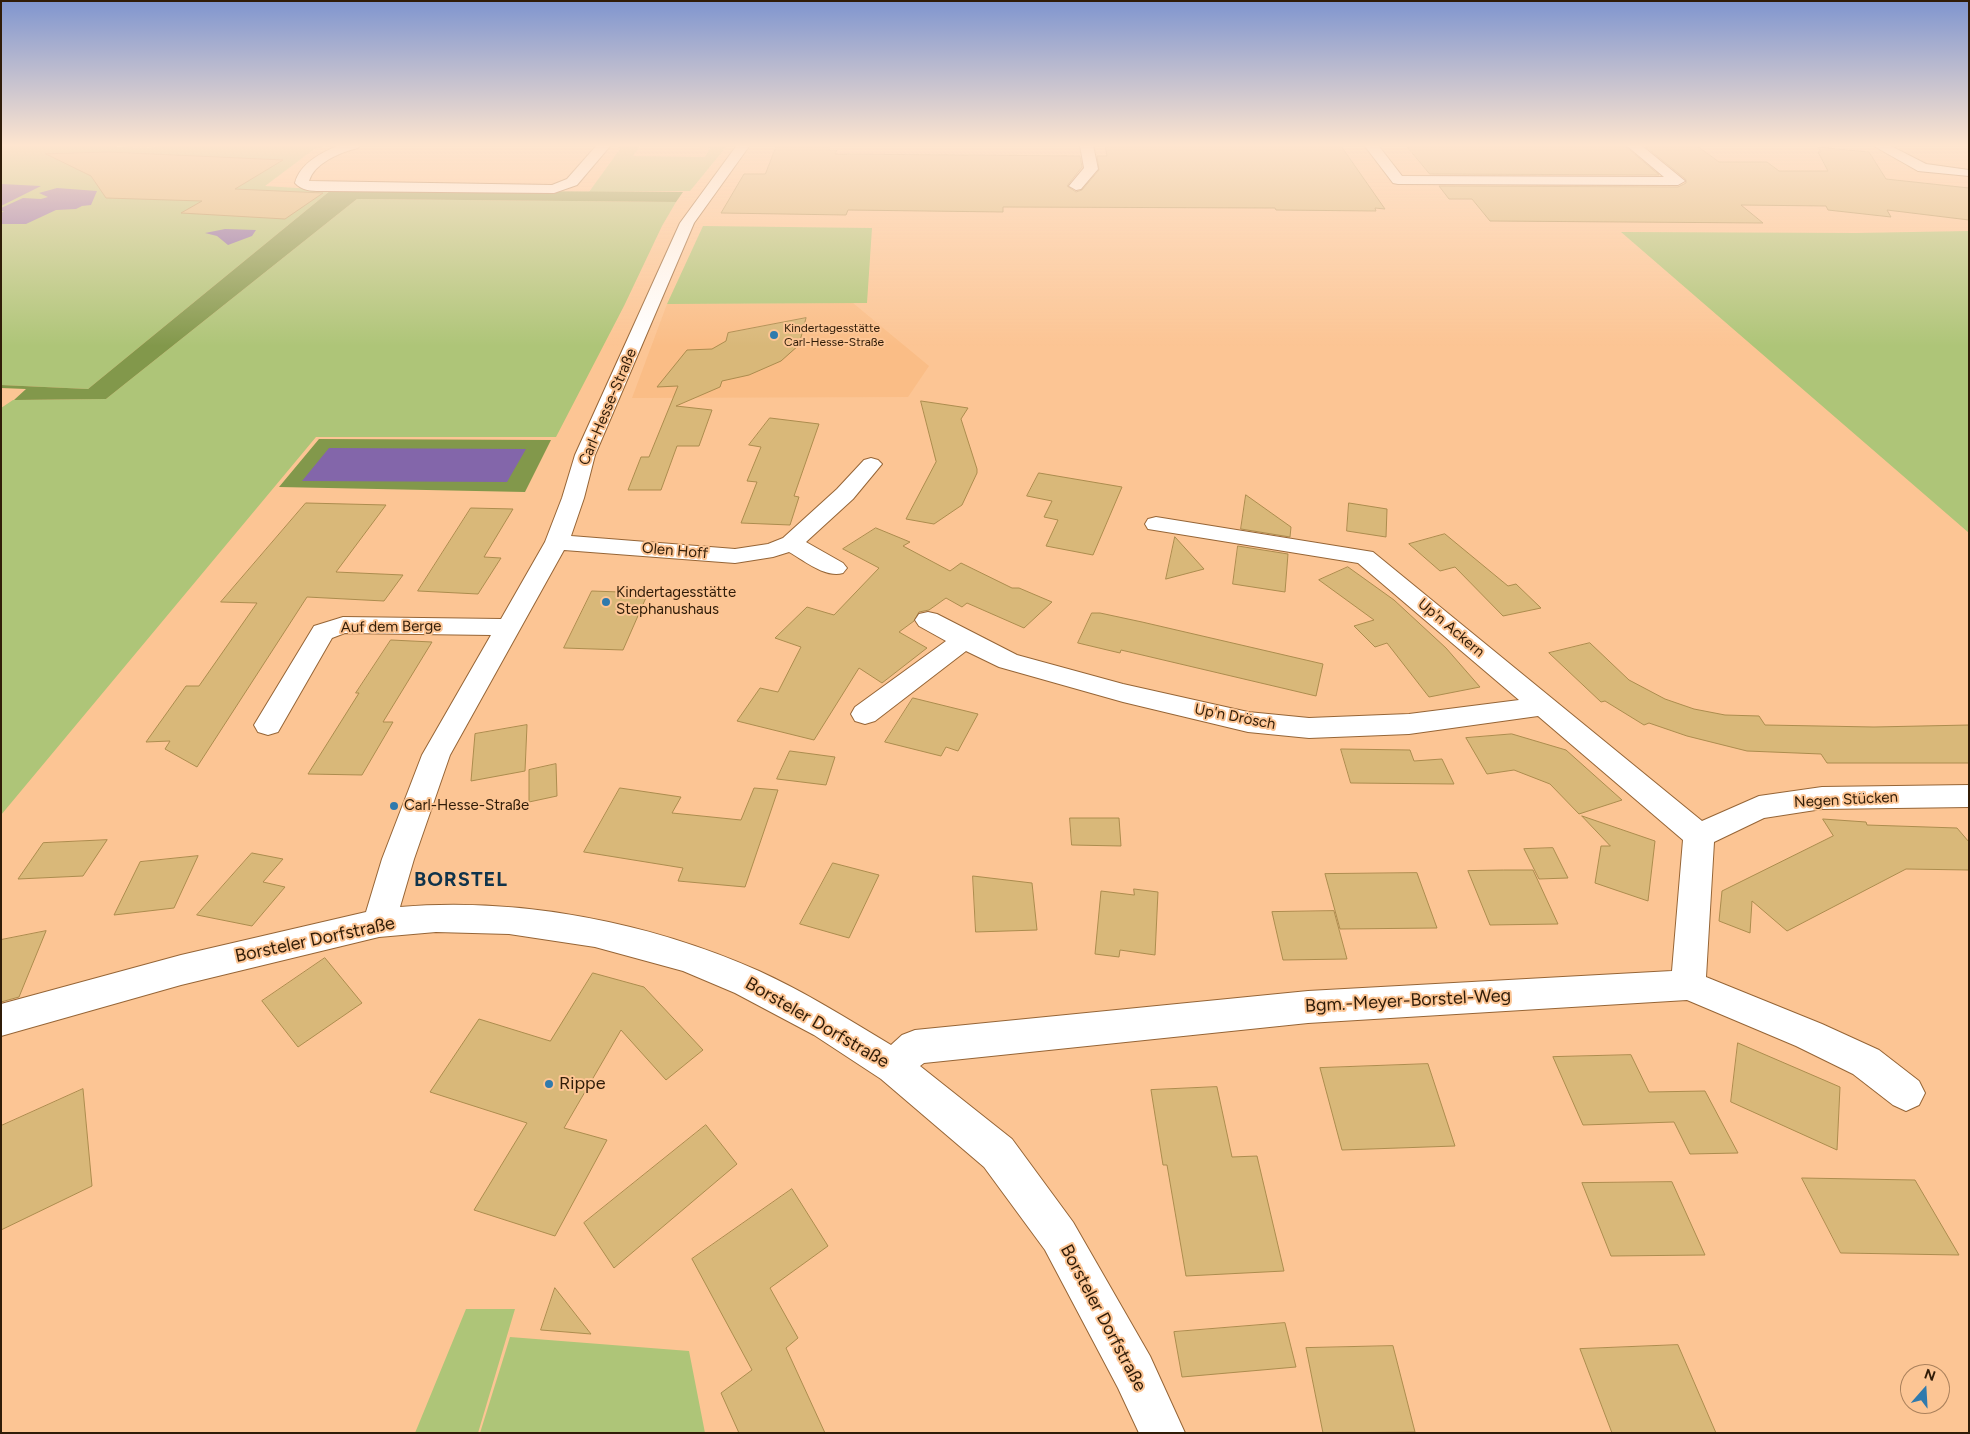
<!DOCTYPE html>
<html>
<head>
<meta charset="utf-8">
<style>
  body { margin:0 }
  #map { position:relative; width:1970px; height:1434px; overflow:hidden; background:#fcc594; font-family:Figtree,sans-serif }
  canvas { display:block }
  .frame { position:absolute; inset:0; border:2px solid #301c08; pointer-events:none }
  .north { position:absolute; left:1900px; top:1364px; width:50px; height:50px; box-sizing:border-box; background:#fcc594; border:1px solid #aa815c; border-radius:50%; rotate:19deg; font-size:14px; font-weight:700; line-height:20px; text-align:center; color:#301c08 }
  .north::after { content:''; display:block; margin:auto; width:18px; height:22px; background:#307aad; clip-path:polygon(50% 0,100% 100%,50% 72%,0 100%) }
</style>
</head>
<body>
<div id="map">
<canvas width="1970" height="1434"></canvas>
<div class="frame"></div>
<div class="north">N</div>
</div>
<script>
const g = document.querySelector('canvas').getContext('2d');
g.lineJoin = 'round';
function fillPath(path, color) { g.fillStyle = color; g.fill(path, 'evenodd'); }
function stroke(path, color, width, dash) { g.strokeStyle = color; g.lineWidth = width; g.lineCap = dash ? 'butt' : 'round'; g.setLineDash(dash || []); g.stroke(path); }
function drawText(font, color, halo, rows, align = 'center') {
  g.font = font + ' Figtree,sans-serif'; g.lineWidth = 4; g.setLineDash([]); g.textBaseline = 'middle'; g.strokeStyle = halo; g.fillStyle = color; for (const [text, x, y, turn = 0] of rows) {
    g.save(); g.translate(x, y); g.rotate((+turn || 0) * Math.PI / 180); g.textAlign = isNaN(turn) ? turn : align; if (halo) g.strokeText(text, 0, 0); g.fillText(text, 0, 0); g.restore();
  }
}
fillPath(new Path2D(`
  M853,303L929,366L908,397L632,398L667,304Z`), '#fabd86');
fillPath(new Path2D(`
  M1,145H91L149,148L160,145H328L313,150L265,186L331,190L88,389L1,385Z
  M621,145L651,146H640L633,156L705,157L710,148L699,147H726L690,191L589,192L620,149L618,147Z
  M357,199L676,202L662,226L624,306L556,437H316L1,815V408L13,400L106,399Z
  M703,226L872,228L867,303L667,304Z
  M1969,231V533L1621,232L1856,233Z
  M466,1309H515L478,1433H415Z
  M510,1337L689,1351L705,1433H480Z`), '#aec578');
fillPath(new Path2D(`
  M331,190L683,192L676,202L357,199L106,399L14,400L26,389L1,388V385L88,389Z
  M319,439L551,440L525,492L279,487Z`), '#82984b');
fillPath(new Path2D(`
  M1,184L41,186L1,206Z
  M57,188L97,191L91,205L82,206L76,209L56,210L26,224H1V213L4,211H1V208L23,198L41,199L48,197L39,193Z
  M225,229L256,230L252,236L228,245L217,236L205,233Z
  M329,448L526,449L507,482L302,481Z`), '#8366aa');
const building = new Path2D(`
  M777,145H830L829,150H837L835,154L1080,156L1082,167L1067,186L1076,192L1082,190L1099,170L1097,156H1107L1105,145H1336L1341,146L1385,209L1375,208L1376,211L1276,210L1275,208L1003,207V212L848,210L846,215L721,213L744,174H765Z
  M1406,145H1624L1659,175L1430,174Z
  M1644,145H1696L1719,162H1767L1779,171H1828L1818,152H1821L1818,147L1869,152L1886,179L1969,188V220L1887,210L1891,217L1828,210L1826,206L1741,205L1763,223L1490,221L1472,199H1449L1439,186L1678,187L1686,183V180Z
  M109,152L283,160L235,189L323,193L285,219L181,213L202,201L106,198L91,176L46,154Z
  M806,318L799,345L781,361L749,375L722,381L720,387L676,406L712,410L699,446H677L661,490H628L641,457H649L678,386L657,387L687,350L712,349L726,341L728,333Z
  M921,401L968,408L961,419L977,469V473L962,505L934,524L906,519L936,462Z
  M770,418L819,424L794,496L799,497L790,525L741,523L757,482L747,481L761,447L749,445Z
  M1039,473L1122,487L1093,555L1046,546L1058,520L1044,517L1052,501L1027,496Z
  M1246,495L1291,527L1290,537L1241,529Z
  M306,503L386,505L336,572L403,575L384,601L307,597L197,767L165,749L170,741L146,742L186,686H199L257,603L221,602Z
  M1349,503L1387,509L1386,537L1347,531Z
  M471,508L513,509L484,557L501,558L478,594L418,591Z
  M876,528L910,542L903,546L950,571L961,563L1012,588H1019L1052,602L1024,628L967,603L962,607L946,598L929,610L919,612L914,621L899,632L927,648L882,683L859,668L814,740L737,721L760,688L778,692L801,647L775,638L807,607L834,615L879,568L843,549Z
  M1445,534L1508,586L1516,584L1541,608L1503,616L1455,567L1440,571L1409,544Z
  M1175,537L1204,569L1166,579Z
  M1238,546L1288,554L1285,592L1233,584Z
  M1348,567L1394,600L1446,648L1480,687L1429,697L1387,643L1375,647L1354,626L1374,620L1319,580Z
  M592,591L648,593L623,650L564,648Z
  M1092,613H1100L1142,622L1323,664L1316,696L1121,650L1120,653L1078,643Z
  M391,640L432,642L383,722H393L362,775L308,774L359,693H356Z
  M1590,643L1629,680L1665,699L1694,709L1725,715L1759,716L1765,725L1874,727L1969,725V763H1827L1821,754L1747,751L1687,736L1649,723L1644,725L1605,701L1601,702L1549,653Z
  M913,698L978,714L958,751L946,747L941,756L885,742Z
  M527,725L525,771L471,781L475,734Z
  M1512,734L1566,750L1622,800L1579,814L1550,784L1514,770L1487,774L1466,738Z
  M1341,749L1410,750L1414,761L1442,759L1454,784L1351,783Z
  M790,751L835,757L826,785L777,779Z
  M556,764L557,796L529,802V770Z
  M620,788L681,797L672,813L741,820L754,788L778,790L745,887L678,881L683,868L584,852Z
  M1582,816L1655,841L1648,901L1595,883L1601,846H1610Z
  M1070,818H1119L1121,846L1072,845Z
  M1823,819L1866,822L1867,825L1957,828L1969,842V870L1906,869L1787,931L1752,901L1750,933L1719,921L1722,891L1833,836Z
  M107,840L83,876L18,879L43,843Z
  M1553,848L1568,878L1539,879L1524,849Z
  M252,853L283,859L263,882L285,887L252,926L197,915Z
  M198,856L174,908L114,915L140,862Z
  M833,863L879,875L849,938L800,924Z
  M1504,870H1533L1558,924L1490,925L1468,871Z
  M1417,873L1437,928L1340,929L1325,874Z
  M973,876L1032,883L1037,930L976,932Z
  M1134,889L1158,892L1155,955L1120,950L1119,957L1095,954L1101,891L1134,895Z
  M1334,911L1347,959L1283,960L1272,912Z
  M46,931L19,997L1,1002V940Z
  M325,958L362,1003L298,1047L262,1001Z
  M593,973L644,987L703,1050L666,1080L621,1030L564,1128L607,1140L555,1236L474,1210L527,1123L430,1092L479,1019L550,1041Z
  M1738,1043L1840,1087L1837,1150L1731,1102Z
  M1631,1055L1649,1092L1705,1091L1738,1153L1690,1154L1674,1122L1583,1125L1553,1057Z
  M1428,1064L1455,1146L1342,1150L1320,1068Z
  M1217,1087L1232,1157L1257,1156L1284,1271L1186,1276L1167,1165H1163L1151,1090Z
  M83,1089L92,1186L1,1230V1126Z
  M706,1125L737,1164L614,1268L584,1223Z
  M1802,1178L1915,1180L1959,1255L1841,1253Z
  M1672,1182L1705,1255L1611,1256L1582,1183Z
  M792,1189L828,1246L770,1288L798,1338L786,1348L825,1433H739L721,1393L752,1370L692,1259Z
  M555,1288L591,1334L541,1330Z
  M1285,1323L1296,1367L1182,1377L1174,1332Z
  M1678,1345L1716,1433H1612L1580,1349Z
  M1393,1346L1415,1432L1323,1433L1306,1348Z`);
fillPath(building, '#d9b879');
stroke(building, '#ac8c4e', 1);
const street = new Path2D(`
  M340,145H360L358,148C341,152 314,163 309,181L552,185L567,179L597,145H611L577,185L554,193L326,191C315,191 303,192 295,183C300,163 322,152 340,145Z
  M737,145H750L694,223L595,455L584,498L571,536L735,549L768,544L783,538L837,489L864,460L871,458L878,460L882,464L853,499L806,542L843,563L847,568L843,573C825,578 805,561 789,552L773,557L735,563L564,550L450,755L414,859L400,907C520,897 649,922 759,971C805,992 848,1019 891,1045L902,1035L915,1030L1308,991L1672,971L1683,840L1538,716L1409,734L1309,738L1248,732L1123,702L999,667L966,651L875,721L865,724L855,721L851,714L855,707L946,641L919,626L915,620L919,614L928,612L937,614L1017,655L1123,684L1248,712L1309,718L1409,714L1519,700L1358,563L1148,529L1145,524L1148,519L1156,517L1373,552L1702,821L1759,796L1822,787L1969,785V807L1822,809L1764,818L1714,842L1706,977L1822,1024L1879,1050L1919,1081L1925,1093L1919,1105L1906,1111L1893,1105L1853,1074L1796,1046L1687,1000L1308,1023L924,1063L920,1066L1012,1139L1073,1222L1150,1356L1185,1433H1139L1118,1388L1045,1250L984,1167L881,1079L814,1035L735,993L683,971L595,947L509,934L436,932L379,937L181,985L1,1036V1004L181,955L366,912L382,859L422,755L491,635L345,633L332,638L278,732L268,735L258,732L254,725L314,626L343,617L501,619L545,542L562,498L575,455L680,223Z
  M1080,145H1093L1098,169L1081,189L1076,190L1069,186L1084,168Z
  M1364,145H1378L1402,176L1664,177L1626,145H1641L1685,181L1678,185L1398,184L1393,183Z
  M1872,145H1889L1926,164L1969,170V176L1918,171Z`);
stroke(street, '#966536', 2);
fillPath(street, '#fff');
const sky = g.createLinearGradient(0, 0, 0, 346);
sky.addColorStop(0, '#7f95cf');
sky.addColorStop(0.42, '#fee5cf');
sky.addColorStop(1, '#fee5cf00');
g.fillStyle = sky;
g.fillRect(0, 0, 1970, 346);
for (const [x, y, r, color] of [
  [774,335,5,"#307aad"],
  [606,602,5,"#307aad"],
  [394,806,5,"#307aad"],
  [549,1084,5,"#307aad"]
]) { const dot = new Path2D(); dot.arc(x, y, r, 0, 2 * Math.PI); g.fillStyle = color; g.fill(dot); stroke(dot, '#fcc594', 2); }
drawText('12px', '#301c08', '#fcc594', [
  ["Kindertagesstätte",784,328],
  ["Carl-Hesse-Straße",784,342]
], 'left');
drawText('15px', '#301c08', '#fcc594', [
  ["Carl-Hesse-Straße",608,407,-67],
  ["Olen Hoff",675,551,5],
  ["Auf dem Berge",391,627,-1],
  ["Up'n Ackern",1451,628,40],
  ["Up'n Drösch",1235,717,11],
  ["Negen Stücken",1846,800,-3]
]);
drawText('15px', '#301c08', '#fcc594', [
  ["Kindertagesstätte",616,593],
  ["Stephanushaus",616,610],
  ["Carl-Hesse-Straße",404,806]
], 'left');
drawText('18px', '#301c08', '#fcc594', [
  ["Borsteler Dorfstraße",315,940,-12],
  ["Bgm.-Meyer-Borstel-Weg",1408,1001,-3],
  ["Borsteler Dorfstraße",817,1023,30],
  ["Borsteler Dorfstraße",1103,1318,62]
]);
drawText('18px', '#301c08', '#fcc594', [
  ["Rippe",559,1084]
], 'left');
g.letterSpacing = '1px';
drawText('bold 20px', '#0f334b', '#fcc594', [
  ["BORSTEL",461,880]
]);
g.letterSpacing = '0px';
</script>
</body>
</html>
